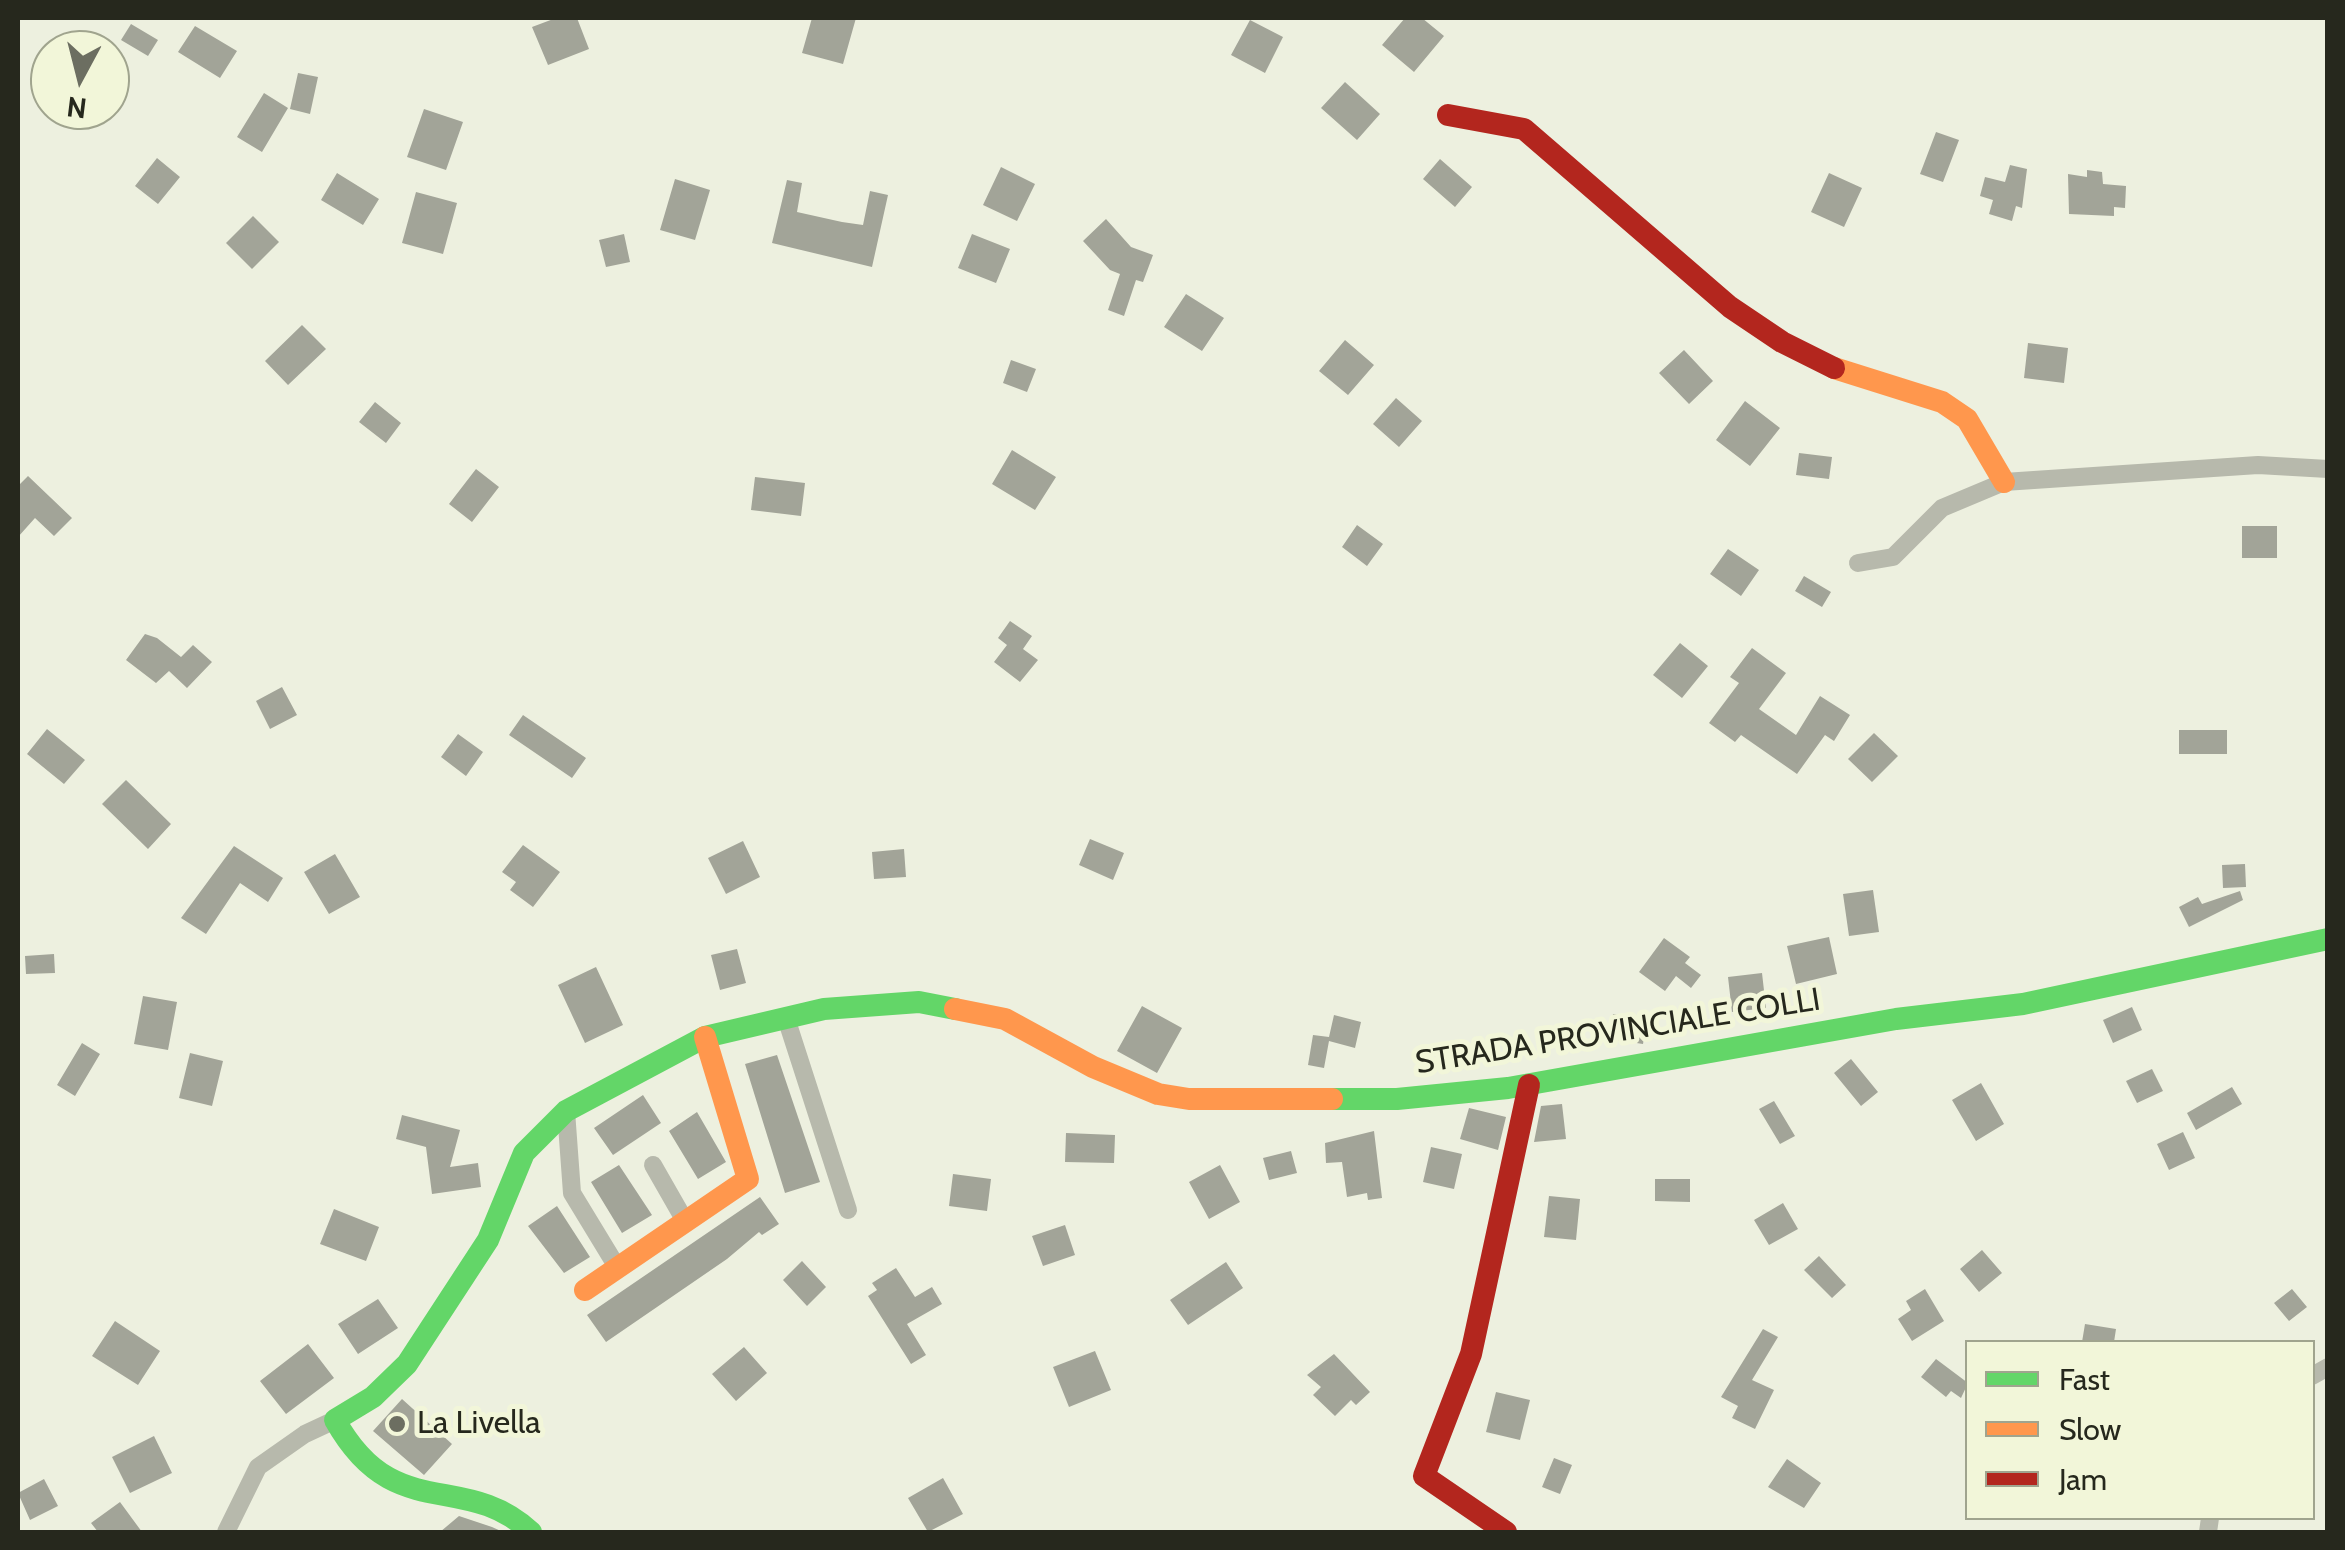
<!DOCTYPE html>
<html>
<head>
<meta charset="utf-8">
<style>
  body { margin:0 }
  #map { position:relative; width:2345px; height:1550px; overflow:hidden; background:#edf0df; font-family:Cabin,sans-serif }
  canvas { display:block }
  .frame { position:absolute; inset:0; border:20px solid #26281d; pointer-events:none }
  .legend { position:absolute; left:1965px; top:1340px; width:350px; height:180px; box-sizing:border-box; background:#f2f6d9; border:2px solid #a0a48e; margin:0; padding:12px 18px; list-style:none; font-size:30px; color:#26281d }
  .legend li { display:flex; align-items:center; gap:20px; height:50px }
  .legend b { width:50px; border:2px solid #a0a48e }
  .north { position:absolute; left:30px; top:30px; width:100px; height:100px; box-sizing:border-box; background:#f2f6d9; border:2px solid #a0a48e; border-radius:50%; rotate:187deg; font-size:28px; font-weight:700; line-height:40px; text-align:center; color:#26281d }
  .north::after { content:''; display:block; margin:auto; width:35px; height:45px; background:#6c6e61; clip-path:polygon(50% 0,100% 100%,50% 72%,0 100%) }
</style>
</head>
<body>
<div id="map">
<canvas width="2345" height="1550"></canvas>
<div class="frame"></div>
<ul class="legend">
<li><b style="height:12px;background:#63d668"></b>Fast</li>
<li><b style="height:12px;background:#ff974d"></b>Slow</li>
<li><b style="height:12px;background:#b3261e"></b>Jam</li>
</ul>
<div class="north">N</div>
</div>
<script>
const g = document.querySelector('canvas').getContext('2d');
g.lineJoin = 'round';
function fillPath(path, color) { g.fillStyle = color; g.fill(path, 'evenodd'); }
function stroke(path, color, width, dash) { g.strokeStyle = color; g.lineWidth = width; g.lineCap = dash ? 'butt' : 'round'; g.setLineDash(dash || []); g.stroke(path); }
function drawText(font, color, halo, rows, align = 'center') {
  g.font = font + ' Cabin,sans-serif'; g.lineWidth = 10; g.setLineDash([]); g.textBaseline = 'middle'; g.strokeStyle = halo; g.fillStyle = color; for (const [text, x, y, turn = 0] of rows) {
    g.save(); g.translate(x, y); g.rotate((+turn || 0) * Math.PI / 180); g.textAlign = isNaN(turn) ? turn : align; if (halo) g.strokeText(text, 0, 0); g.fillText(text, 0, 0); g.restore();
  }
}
fillPath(new Path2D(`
  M556,18H577L589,49L548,65L532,27Z
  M812,18H856L843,64L802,53Z
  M1405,18H1422L1444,36L1414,72L1382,45Z
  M1250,20L1283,37L1265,73L1231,55Z
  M131,24L158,40L148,56L121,40Z
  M195,26L237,51L220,78L178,52Z
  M298,73L318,77L310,114L290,109Z
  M1345,82L1380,114L1357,140L1321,108Z
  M264,93L288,108L262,152L237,137Z
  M424,109L463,122L446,170L407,157Z
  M1936,132L1959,140L1943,182L1920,174Z
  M157,158L180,177L158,204L135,186Z
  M1440,159L1472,187L1455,207L1423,179Z
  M2010,165L2027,169L2022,208L2016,206L2012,221L1989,214L1993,200L1980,196L1985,177L2005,182Z
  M1001,167L1035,184L1017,221L983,205Z
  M2087,170L2102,172L2103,184L2126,186L2125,208L2114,207V216L2069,214L2068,174L2087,177Z
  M337,173L379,199L363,225L321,200Z
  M1829,173L1862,188L1844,227L1811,212Z
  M675,179L710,190L695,240L660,230Z
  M787,180L802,183L797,212L842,222L863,225L870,191L888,195L872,267L772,243Z
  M416,192L457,203L443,254L402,243Z
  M253,216L279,242L252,269L226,243Z
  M1106,219L1131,247L1153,255L1143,282L1136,280L1124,316L1108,310L1120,274L1110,270L1083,241Z
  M624,234L630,262L606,267L599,240Z
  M972,234L1010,249L996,283L958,268Z
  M1186,294L1224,318L1202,351L1164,327Z
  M302,325L326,349L288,385L265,361Z
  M1345,340L1374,365L1348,395L1319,371Z
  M2028,343L2068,348L2064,383L2024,378Z
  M1684,350L1713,381L1689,404L1659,373Z
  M1011,360L1036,369L1027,392L1003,383Z
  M1396,398L1422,421L1399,447L1373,424Z
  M1745,401L1780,428L1750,466L1716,440Z
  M375,402L401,423L386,443L359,422Z
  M1012,450L1056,477L1035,510L992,484Z
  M1799,453L1832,457L1829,479L1796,475Z
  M476,469L499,487L472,522L449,504Z
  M28,476L72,518L54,536L35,518L18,537V486Z
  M755,477L805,483L801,516L751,510Z
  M1357,525L1383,544L1367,566L1342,547Z
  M2242,526H2277V558H2242Z
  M1728,549L1759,570L1741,596L1710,574Z
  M1804,576L1831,592L1822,607L1795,591Z
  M1010,621L1032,636L1023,649L1038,660L1020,682L994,662L1007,645L998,638Z
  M145,634L157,638L181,657L193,645L212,662L187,688L169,671L156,683L126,660Z
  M1680,643L1708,666L1682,698L1653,675Z
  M1752,648L1786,673L1759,709L1796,735L1820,696L1850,715L1834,741L1825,735L1797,774L1741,735L1735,742L1709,723L1739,683L1730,677Z
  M282,687L297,715L270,729L256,701Z
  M523,715L586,758L572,778L509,735Z
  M47,729L85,760L64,784L27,754Z
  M2179,730H2227V754H2179Z
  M1874,733L1898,756L1872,782L1848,759Z
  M458,734L483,752L466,776L441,757Z
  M126,780L171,824L148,849L102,804Z
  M1090,839L1124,853L1113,880L1079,865Z
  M743,841L760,877L726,894L708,858Z
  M523,845L560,872L533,907L510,890L516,882L502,872Z
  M234,846L283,878L268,902L240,883L206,934L181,918Z
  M904,849L906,877L874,879L872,852Z
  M335,854L360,897L329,914L304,872Z
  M2245,864L2246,887L2223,888L2222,865Z
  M1873,890L1879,932L1849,936L1843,894Z
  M2240,891L2243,900L2189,927L2179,907L2198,897L2202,904Z
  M1829,937L1837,974L1796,984L1787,946Z
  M1664,938L1690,957L1685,963L1701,975L1691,988L1676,976L1665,991L1639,972Z
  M737,949L746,983L720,990L711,955Z
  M54,954L55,973L26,974L25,956Z
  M596,967L623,1025L585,1043L558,985Z
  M1762,973L1766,1008L1732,1012L1728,977Z
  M143,996L177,1002L168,1050L134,1044Z
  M1142,1006L1182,1028L1157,1073L1117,1051Z
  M2132,1007L2142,1030L2113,1043L2103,1020Z
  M1613,1014L1647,1020L1643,1044L1610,1039Z
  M1334,1015L1361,1022L1355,1048L1329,1041L1324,1068L1308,1065L1313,1035L1329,1037Z
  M82,1043L100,1054L75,1096L57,1085Z
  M190,1053L223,1061L212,1106L179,1098Z
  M777,1055L820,1182L785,1193L745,1064Z
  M1851,1059L1878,1092L1861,1106L1834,1073Z
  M2152,1069L2163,1091L2137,1103L2126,1081Z
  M1981,1083L2004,1124L1976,1141L1952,1100Z
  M2232,1087L2242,1104L2196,1130L2187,1113Z
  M643,1095L661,1123L613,1155L594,1128Z
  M1774,1101L1795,1136L1780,1144L1759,1109Z
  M1562,1104L1566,1139L1534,1142L1541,1106Z
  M1469,1108L1506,1117L1498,1150L1460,1139Z
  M697,1112L726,1162L698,1179L669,1131Z
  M402,1115L460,1130L450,1167L478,1163L481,1187L432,1194L426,1147L396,1139Z
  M1374,1131L1382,1198L1368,1200L1367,1193L1347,1197L1342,1162L1326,1163L1325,1143Z
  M2183,1132L2195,1158L2169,1170L2157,1144Z
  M1066,1133L1115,1135L1114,1163L1065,1162Z
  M1431,1147L1462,1154L1454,1189L1423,1182Z
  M1291,1151L1297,1173L1269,1180L1263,1158Z
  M619,1165L652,1215L622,1233L591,1182Z
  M1220,1165L1240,1202L1209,1219L1189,1182Z
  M953,1174L991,1179L987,1211L949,1206Z
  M1655,1179H1690V1202L1655,1201Z
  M1549,1196L1580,1199L1576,1240L1544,1237Z
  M760,1197L779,1224L762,1235L759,1232L727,1259L606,1342L587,1315Z
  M1783,1203L1798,1229L1769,1245L1754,1220Z
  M557,1206L590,1257L564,1273L528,1226Z
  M334,1209L379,1227L366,1261L320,1244Z
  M1065,1225L1075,1255L1043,1266L1032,1236Z
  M1982,1250L2002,1273L1979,1292L1960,1269Z
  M1819,1256L1846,1285L1832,1298L1804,1270Z
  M802,1261L826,1287L807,1306L783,1280Z
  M1226,1262L1243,1288L1188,1325L1170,1300Z
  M896,1268L915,1297L932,1287L942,1304L907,1324L926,1355L911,1364L868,1296L877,1290L872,1283Z
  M1925,1289L1944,1321L1912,1341L1898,1319L1911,1310L1906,1301Z
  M2292,1289L2307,1307L2289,1321L2274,1303Z
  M378,1299L398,1328L358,1354L338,1324Z
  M115,1321L160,1351L138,1385L92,1356Z
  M2085,1324L2116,1329L2114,1342H2082Z
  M1763,1329L1778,1337L1752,1380L1774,1390L1755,1429L1732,1418L1738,1406L1721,1397Z
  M308,1344L334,1378L286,1414L260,1381Z
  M744,1347L767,1373L736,1401L712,1374Z
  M1095,1351L1111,1390L1069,1407L1053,1367Z
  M1334,1354L1370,1392L1356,1405L1351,1400L1335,1416L1313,1395L1321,1387L1307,1375Z
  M1936,1359L1968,1383L1961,1398L1951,1391L1946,1397L1921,1377Z
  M1496,1392L1530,1400L1520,1440L1486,1432Z
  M402,1399L452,1444L424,1475L373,1431Z
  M154,1436L172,1473L130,1493L112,1457Z
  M1554,1458L1572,1465L1560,1494L1542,1487Z
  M1787,1459L1821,1483L1804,1508L1768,1487Z
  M943,1478L963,1514L928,1532L908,1498Z
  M44,1479L58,1506L30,1520L18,1493Z
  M120,1502L142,1532H98L91,1523Z
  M459,1516L492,1527L503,1532H440Z`), '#a2a498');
stroke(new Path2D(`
  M1858,563L1893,557L1942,508L2004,482L2258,465L2328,469
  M786,1018L848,1210
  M566,1111L572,1193L617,1267
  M653,1165L685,1221
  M2312,1376L2328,1367
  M226,1532L258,1467L305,1434L335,1420
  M2208,1532L2210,1518`), '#b7b9ac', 18);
stroke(new Path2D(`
  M1332,1099H1397L1508,1088L1896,1019L2023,1004L2328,939
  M531,1532C463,1469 394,1526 335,1420L373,1397L407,1364L488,1240L524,1153L566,1111L705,1037L824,1009L919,1002L955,1009`), '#63d668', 22);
stroke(new Path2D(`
  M1834,368L1942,402L1967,419L2004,482
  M955,1009L1005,1019L1093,1067L1158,1094L1189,1099H1332
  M585,1290L748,1179L705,1037`), '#ff974d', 22);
stroke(new Path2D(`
  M1448,115L1524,129L1730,307L1782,342L1834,368
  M1506,1532L1424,1476L1471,1354L1529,1085`), '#b3261e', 22);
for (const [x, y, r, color] of [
  [397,1424,10,"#6c6e61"]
]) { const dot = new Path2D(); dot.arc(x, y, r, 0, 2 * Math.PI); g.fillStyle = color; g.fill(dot); stroke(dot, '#f2f6d9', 4); }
drawText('32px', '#26281d', '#f2f6d9', [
  ["STRADA PROVINCIALE COLLI",1618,1032,-9]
]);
drawText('32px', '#26281d', '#f2f6d9', [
  ["La Livella",417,1424]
], 'left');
</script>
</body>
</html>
